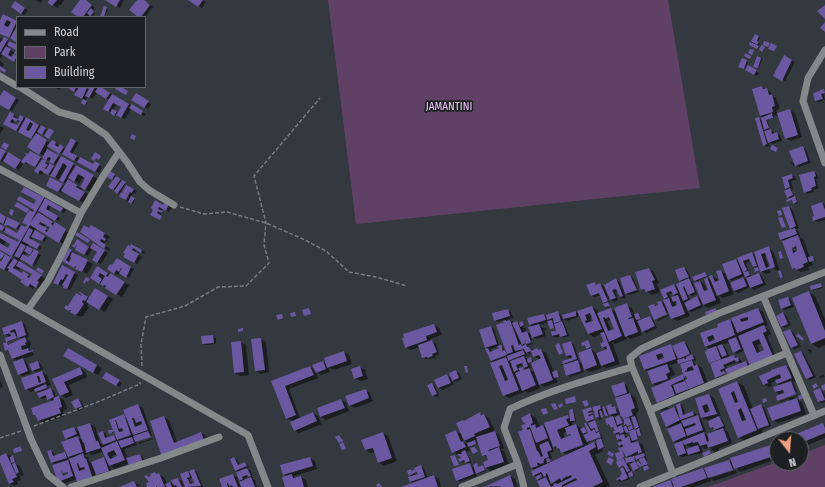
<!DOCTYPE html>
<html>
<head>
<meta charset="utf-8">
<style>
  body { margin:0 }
  #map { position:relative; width:825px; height:487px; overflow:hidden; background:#34383f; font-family:"Fira Sans Condensed",sans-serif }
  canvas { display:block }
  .legend { position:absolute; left:16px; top:16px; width:130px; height:72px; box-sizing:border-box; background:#1d1f22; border:1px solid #65676b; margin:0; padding:5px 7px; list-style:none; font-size:12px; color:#d1d3d8 }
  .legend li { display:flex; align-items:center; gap:8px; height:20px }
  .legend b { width:20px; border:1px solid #65676b }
  .north { position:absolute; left:769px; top:431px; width:40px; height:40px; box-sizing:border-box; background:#1d1f22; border:1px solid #65676b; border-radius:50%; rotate:163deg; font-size:11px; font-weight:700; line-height:16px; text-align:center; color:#d1d3d8 }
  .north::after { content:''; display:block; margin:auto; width:14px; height:18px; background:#f1a17d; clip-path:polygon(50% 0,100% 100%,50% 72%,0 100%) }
</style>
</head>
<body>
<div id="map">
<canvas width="825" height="487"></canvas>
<ul class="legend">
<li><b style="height:5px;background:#84888b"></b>Road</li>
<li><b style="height:11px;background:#5f4166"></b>Park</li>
<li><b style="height:11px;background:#6a59a1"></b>Building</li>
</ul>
<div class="north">N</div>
</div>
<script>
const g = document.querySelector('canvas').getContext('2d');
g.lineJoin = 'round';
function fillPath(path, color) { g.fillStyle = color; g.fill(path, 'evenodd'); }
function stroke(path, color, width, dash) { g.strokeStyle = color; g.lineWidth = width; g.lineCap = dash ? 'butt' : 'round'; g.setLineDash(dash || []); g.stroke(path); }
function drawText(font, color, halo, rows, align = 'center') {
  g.font = font + ' "Fira Sans Condensed",sans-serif'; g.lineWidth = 3.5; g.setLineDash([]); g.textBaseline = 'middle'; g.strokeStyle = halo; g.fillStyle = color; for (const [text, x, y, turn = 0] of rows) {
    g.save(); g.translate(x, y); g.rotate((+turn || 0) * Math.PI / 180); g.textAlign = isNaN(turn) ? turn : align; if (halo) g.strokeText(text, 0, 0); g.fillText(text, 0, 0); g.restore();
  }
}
fillPath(new Path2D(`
  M328,0H668L700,188L356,224Z
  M825,445V487H708L777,462L801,463V454Z`), '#5f4166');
fillPath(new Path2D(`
  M35,0H43L41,3Z
  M51,0H64L61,5H59L58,8L49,3Z
  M82,0H85L95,8L93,11L95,13L92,16L90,14L87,17H80Z
  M107,0H124L120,8Z
  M138,0H143L153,7L145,17H140Z
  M190,0H203L206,2L202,8Z
  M19,4L28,11L24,15L21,13Z
  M104,7L108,9L105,17H102Z
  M3,15L17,22V41L0,33V22Z
  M755,35L760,37L758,42L760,43L758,49L750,44Z
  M0,38L3,40L4,38L17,46V50L9,45L7,48L14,52L10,57L12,58L14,55L17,57V62L3,54L1,58L0,57V45L2,43L0,42Z
  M784,57L795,62L785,81L774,76Z
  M761,58L762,59L759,68L756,67Z
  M742,59L748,62L745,69L739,66Z
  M0,61L4,64L1,68L6,72L0,70Z
  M748,66L759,73L757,76L746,70Z
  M54,87H61L59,90Z
  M71,87H95L98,89L99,87L146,114L144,116L131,108L125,119L117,114L116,115L105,109L110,100L97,92L93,99L88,96L85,101L88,103L86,105L82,103L84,100L76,95L77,92L70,88ZM117,104L122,107L118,113L113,110Z
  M762,87L771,92L773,96L776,98L780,109L776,110L778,114L790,110L795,113L802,137L791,141L786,138L779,115L773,116L774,118L767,120L770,130L774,132V134L776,133L780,135L782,141L772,144L768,142L770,146L767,147L764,145L758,118L762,121L764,118L761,116Z
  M823,90L825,91L824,96L825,100L819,102L816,100Z
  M4,91L19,100L12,111L1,104L0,105V98Z
  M136,94L151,104L148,109L133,100Z
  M10,113L17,117L16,119L18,121L21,116L47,129L44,135L39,132L37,135L50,143L52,141L66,149L75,141L79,143L72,154L94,166L95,163L102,167L99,173L48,146L46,149L98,179L90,192L82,187L81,190L90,195L84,203L63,191L61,193L47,185L51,178L65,186L66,184L44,171L41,175L35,171L38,168L29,163L28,165L24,162L19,170L4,161L3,162L0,160V149L22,162L30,152L42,159L44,156L28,147L33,139L5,124ZM15,120L20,122L17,127L13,124ZM44,158L57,165L56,168L43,161ZM84,176L86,178L80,188L70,182L72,179L79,184Z
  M0,126L4,128L0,134Z
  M802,147L806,149L811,163L799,167L795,165L793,166L791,162L795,163Z
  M814,172L817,174L818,178L816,179L819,188L813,190L814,192L808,194L805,192Z
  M111,173L126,183L120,193L123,194L127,186L137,191L135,194L133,193L131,197L135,199L133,204L120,196V194L109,186L114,180L108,177Z
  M792,175L795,177L796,180L791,181L793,189L791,190L794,196H792L796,198L798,203L795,204L793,200L788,201L791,199L788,197L789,190L786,188L783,177Z
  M43,196L51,201V202L66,210L64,213L51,206L48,212L60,218L59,221L44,214L43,217L70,233L65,245L37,228L35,231L47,238L45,242L33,237L31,241L42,247L40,250L29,243L27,247L41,255L35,266L20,258L19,262L46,279L41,290L35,286L33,289L22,282L23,280L0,267V262L1,263L4,259L0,257V252L13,260L15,257L0,250V234L18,244L20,240L0,229V225L17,234L19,230L11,226L10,227L0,221V214L26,228L28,225L29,213L15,206L17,203L34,213V205ZM46,224L51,227L49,231L43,228ZM6,241L12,244L9,249L3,246ZM27,252L32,255L31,257L28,258L24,256ZM21,267L33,274L31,277L24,273L22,275L15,270V268L19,270Z
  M165,203L172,207L169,212L163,208L161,211L165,214L162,212L159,219L152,208L164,206Z
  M822,203L825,205V220L817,222L814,220Z
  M789,207L792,209L799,228L796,229L798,231L800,236H799L803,239L810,258H814L815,261L812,262L813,265L808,267L809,270L801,272L793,268L785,241L781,239L793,230L791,228ZM788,244L798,250V253L787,246Z
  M92,226L110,237L107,240L110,243L106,241L104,244L110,249L109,251L104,248L90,229Z
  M77,241L91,248L93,244L108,253L101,264L93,260L98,252L93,248L88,256L76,249L77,248L74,246Z
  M131,245L145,252L144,254L137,249L135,252L142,257L137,264L124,256Z
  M768,248L773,251L780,271L784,277H781L778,270H776L771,267L767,256L765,257L771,272L766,274L761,271L756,272L755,269L756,268L753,267L751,261L746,263L749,273L752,277L759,274L762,276L766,285L754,290L750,287L738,293L734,291L732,285L730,286L734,294L723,298L718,295L721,303L708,308L702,304L703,307L692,312L687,310L690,316L677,321L672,318L671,315L658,321L657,320L672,313L671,311L655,319L654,305L657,306L660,305L659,303L661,302L666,304L667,300L664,298L661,290L674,285L678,288L683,282L680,280L684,268L687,270L691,279L689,280L692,281L697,294L692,296L687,293L690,300L697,297L702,300L698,282L695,280L694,278L705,273L708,276L705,277L712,281V276L717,279L718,281H721V271L727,274L736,260L739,262L752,253L756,256ZM746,275L749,278L746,279L742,277ZM704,278L709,290L707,291L705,285L698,280ZM728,278L732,281L738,278L739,280L730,284ZM673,293L676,296L671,298L669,294ZM674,302L678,304L676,306Z
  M70,250L77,254L76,255L93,264L87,274L64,261Z
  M117,259L134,269L129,278L120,273L118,275L108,269L112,266Z
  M62,267L78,275L70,290L65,287L66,286L62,284L61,286L54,282Z
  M98,267L129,285L122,297L91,278Z
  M649,269L654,272L659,283L657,284L660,292L652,295L642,289Z
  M630,276L633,278L639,292L629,295L624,292L626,298L624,299L621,297L618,291L615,292L618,300L614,302L608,298L610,306L607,308L606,307V304L604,302L601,295L595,297L592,296L594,283L603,286L607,294L608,293L616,280L619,281L623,290H625Z
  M821,284L823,288L812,290Z
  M96,289L113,299L105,312L89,303L87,306L89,307L83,316H82L80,317L66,308L84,295L90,299Z
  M809,292L815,296L825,319V345L818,348L812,344Z
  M788,298L791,300L794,307L785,310L782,308Z
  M627,305L632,308L635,315H640L642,321L650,317L653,319L657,328L646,333L640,330L642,335L630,339L626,336L627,339L615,344L612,342L620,364L606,368L601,365L602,368L590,372L582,368L584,372L570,377L567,375L566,365L564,363L574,359L573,357L570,358L567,356L570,342L574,344L579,361H578L583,364L590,349L586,345H583L588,341L591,348H590L597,354L607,350L603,347L605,342L602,334L594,337L589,334L580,315H578V317L567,321L562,318L569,336L564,338L561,336L556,338L553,336L552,332H558L556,328H551L549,322L539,325L543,328H546L547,330H544L546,336L536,339L531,336L532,341L524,343V345L533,343V344L526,346L531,348H529L531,355L526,352L527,356L524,357L528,359H532L533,363L540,360L534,356L531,348L534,351L537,349L539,351L541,350L546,353L554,372H558L560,377L556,378L558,382L545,387L539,384L540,388L528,393L523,390L524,392L509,398L504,395L494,362L491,360L480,331L490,327L494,329L501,351L505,355L502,347L508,353L505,322L504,320L498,322L495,320L508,310L511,312L513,318L508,319L515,323H523L524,326L522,327L525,328L526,330L525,331L532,335L533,327L529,324L544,315L546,316L558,312L561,316L576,312L580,314L592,307L597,310L599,314L610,309L617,312ZM593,317L594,321L591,322L590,318ZM609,320L611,321L616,329L612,331L607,321ZM553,321L558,324L554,325ZM499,346L500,349L492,352L491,349ZM532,362L536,373L528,369L531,368L529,363ZM524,365L525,370L522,368L520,369L519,366Z
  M758,309L763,312L768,325L764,327L769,329L771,334L767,336L777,359L745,350L737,354L734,352L730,342L722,345L725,347L730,358L734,356L741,360L742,363L745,362L749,363L750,369L731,375L727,374L726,370L722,371L727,376L719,379L716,377L713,364L710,362V349L705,346L701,334L719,327L730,320L734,323L732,319ZM715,338L716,341L712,342L711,340ZM762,343L765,351L760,353L757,345ZM738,362L741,364L727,369L726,366Z
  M783,314L786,315L791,325L785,328L782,326Z
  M21,322L25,324L29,337L25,338L30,341L31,345H30V348L28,349L33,352L34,355L23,359L26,361L31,373L22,376L19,374L17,361L12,358L10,353L6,350V343L10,345L23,340L16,336L17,338L8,342L6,341L10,337L5,334Z
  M434,325L439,328L442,335L430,339L431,342L436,343L439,354L435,356L436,358L426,359L423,358L419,347L411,350L406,347Z
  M790,330L793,332L801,347L795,349L792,348Z
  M213,336L216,338V344L206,345L202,344Z
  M260,339L266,342L269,372L261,374L256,371Z
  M232,342H241L246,345L249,375L240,376L235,373Z
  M684,342L687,344L692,355L695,357L696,360L693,362L702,368L709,386L695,391L690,388L691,391L663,405L658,402L657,386L653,384L649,372L645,370L640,356L671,346L673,347ZM664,356L665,359L661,360L660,358ZM679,362L681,364L685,376L687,377L689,384L684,382L683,380L685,379L683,375L672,380L670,377L675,375L672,368L669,366Z
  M808,349L812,350L811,353L808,351Z
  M68,350L102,368L98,375L64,356Z
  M344,352L349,355L352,364L333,370L329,367L330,372L321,375L316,372L318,378L289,389L300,418L313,413L318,416L322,424L299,433L294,430L292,421L286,418L273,381L310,367L315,370L323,362L327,365Z
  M801,352L804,354L816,377L810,380L807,378Z
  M38,362L41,364L43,369L36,372L32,370Z
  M786,366L791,369L796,381L792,383L794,384L797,393L779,399V401L777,397L786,394L785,392L779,394L776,392L775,388L781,386L778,384L776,380L771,383L772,386L769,387L764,384L761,377L773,372L772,371Z
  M360,367L365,370L368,379L360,381L355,378Z
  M80,368L85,371L87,377L69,385L73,395L66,398L60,395L54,379Z
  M455,371L459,373L462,379L456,382L451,379L454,384L442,390L439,388L436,381L447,376L452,378Z
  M42,372L47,375L51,385L47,386L48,390L50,389L54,391L56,398L59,397L64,400L67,409L63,411L65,416L43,423L38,420L37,416L34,415L52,401L48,397L43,399L39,397L38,392L35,390L31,392L26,389L22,379Z
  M106,373L122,383L120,387L104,378Z
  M823,375L825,377L819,378V377Z
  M0,380L3,387L0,388Z
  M737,382L744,386L753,409L761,406L764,407L771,426L762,430L763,434L745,441L739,437L719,389Z
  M623,383L627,385L630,394L635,397L639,411L636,413L640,428L637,429L640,430L642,435L637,434L639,439L636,440L643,445L648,465L646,466L650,470H645L646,467L643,466L641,459L638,460L635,459L636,461H634L639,463L642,467H641L637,465L639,469L635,471L630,463H628L634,476L631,477L628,476L630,479L620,482L617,479L623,474L621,468L628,463L627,462L629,458L626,456L624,449L620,446L619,443L622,442L618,440L617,436L618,435L615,433L616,431L615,429L608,424L613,418L617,420L615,416L613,417L610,415L611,405L620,411L618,398L616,396ZM621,414L622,416L626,419L625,424L629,426V429L620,425L624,423L620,417L617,415ZM633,419L636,428L639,430L638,432L634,431L633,427L631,426L633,425L631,420ZM628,428L633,431V440L624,435L628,433L624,430L625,429L629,431Z
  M432,384L435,386L439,396L436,397L433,395Z
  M820,389L823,391L825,395V402L822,403L819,402Z
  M365,390L370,393L373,401L355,408L349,405Z
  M709,395L714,398L721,416L719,417L722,419L726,428L724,429L728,432L732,443L718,449L719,451L715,452L709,447L705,449L701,446L703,453L682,457L679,456L678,443L674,441L670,428L666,426L667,409L662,411L661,409L667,407L669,410L674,408L678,410L677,405L680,404L683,406L685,415L692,412L696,414L697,417L701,418L706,432L703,433L707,435L717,431L711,427L708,420L702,418L696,398ZM710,408L711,412L708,413L707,409ZM685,444L692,448L687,450Z
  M798,395V396L794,397L802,402L806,414L778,423L773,420L790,401L789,399L781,402L780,401Z
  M78,399L81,401L84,408L79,411L76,409L73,402Z
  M341,400L346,403L349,411L326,420L321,417L318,409Z
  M137,405L143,408L152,436L137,441V442H136L137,445L124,449L128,459L139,455L143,457L145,465L129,463L115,469L109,465L112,472L100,477L95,474L98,481L77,479L63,484L58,481L56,465L52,463L48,452L51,451L54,453L56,457L65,453L68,456L70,440L66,438L74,428L80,431L90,424L95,427L100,443L104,445L103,432L106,434L107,438L114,436L117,438L110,420L123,416L127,418ZM81,436L83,440L77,437ZM104,451L108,460L104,458L91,463L89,461L88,457L84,456L88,454L87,452L92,455ZM117,454L118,457L113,459L112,456ZM68,456L72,458V463L67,460L69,459ZM58,466L68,470L70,475L62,477Z
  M600,406L607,409L608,416H605L604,411L601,412L602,419L600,420L597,418L595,410L590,408L594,410Z
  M588,409L594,412L590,414L591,416L595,417H593L600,431L598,432L596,428L593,429L602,435L603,439H602L605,448L602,449L603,451L595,455L610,486L607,487H541L540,481L534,475L536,470L532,468L525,430L530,414L536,418L540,427L543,426L547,428L568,416L571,418L570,411L573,410L574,411L576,421L572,423L574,426L576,425L582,429H585L589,435L586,424L591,427L590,423L587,421ZM567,432L571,436L565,438L563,433ZM593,440L597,441L598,445L594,443L589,445L588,443ZM552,445L562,451L567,455L551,462L550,459L552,458L550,453L554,452Z
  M480,413L489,418L495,430L493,431L499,435L504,448L501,450L504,451L509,464L491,471L486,468L489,461L488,458L483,455L478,440L476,441L477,444L469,447L470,450L476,448L478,453L475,454L472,449L466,452L472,463L470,464L474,466L477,465L479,468L483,466L486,471L478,474L476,473L477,476L460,482L457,480L469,464L460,461L462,459L459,455L453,452L456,431L463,435L465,422ZM463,440L469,443V445L465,443Z
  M164,417L169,420L177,442L201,433L206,436L209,443L163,456Z
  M822,424L825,426V438L801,448V439H793Z
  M383,433L388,436L397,461L384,466L379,463L375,451L371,453L366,450Z
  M153,438V439L139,444L138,443Z
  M777,444V459L740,472L737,470L738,469L737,468L711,476V478L736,470L737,473L714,481L711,479V481L694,487H654L670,482L673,483L703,469L706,471L729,461L733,463Z
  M6,454L14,457L16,462L14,463L20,466L24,475L22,476L19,474L21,480L17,481L18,484L14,486L9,483L0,460V457Z
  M234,458L237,460L240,465L244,463L248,465L249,468L247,469L251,471L253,478L252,479L255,480L257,487H233L229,485L230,487H223L233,475L239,478V472L236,471L231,459ZM249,477L252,478L245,481L244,478ZM237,479L243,482L239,483Z
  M310,458L315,461L317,469L294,476L297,478L301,477L306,480L308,487H286L287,476L284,474Z
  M421,467L424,468L428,478L433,476L439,479L441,487H403L414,483L411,482L410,478L412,477L409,475L411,470L414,472L416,476L419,475Z
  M194,470L197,472L203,487H186L182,475L188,472L192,475ZM193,478L196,483L192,484L189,479Z
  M155,473L164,477L167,484L170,483L174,485L178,479L182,481L184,487H148L150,483L149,478L152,477Z
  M510,476L515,479L518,487H502L501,484L494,487H486Z
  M134,482L139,485L140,487H122Z`), '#0007');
fillPath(new Path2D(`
  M49,0H57L52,6L48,3Z
  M80,0H86L92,5L83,17H78L71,12Z
  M105,0H120L116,7Z
  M137,0H144L150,5L141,17H138L129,10Z
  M188,0H203L198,7Z
  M15,1L25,8L21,14L11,7Z
  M825,5V19L817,11Z
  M104,6L107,7L104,17H100Z
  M91,8L94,12L90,16L87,13Z
  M3,14L17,21L9,38L0,34V20ZM7,20L11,22L8,27L4,25Z
  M825,22V32L820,28Z
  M17,26V43L10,38Z
  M755,34L759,36L757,41L759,42L757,45L751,41Z
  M4,37L8,39L0,53V43Z
  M9,41L17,45V55L14,53L16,50L7,45Z
  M764,41L770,43L768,47L763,45Z
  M750,42L759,46L757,49L749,45Z
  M771,43L777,46L774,51L768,49Z
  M762,45L765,47L762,52L759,49Z
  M6,46L11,49L8,55L12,57L14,54L17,56L14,62L1,54Z
  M750,49L754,50L752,55L748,53Z
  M745,53L751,56L750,59L744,56Z
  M784,55L792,60L782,81L773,76Z
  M757,56L761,58L758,68L753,67Z
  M742,58L747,60L744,69L738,67Z
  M748,65L757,70L754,75L745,70Z
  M0,66L6,70L5,73L0,70Z
  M762,86L763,89L767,88L769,95L772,94L775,106L772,107L773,112L760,116L752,89Z
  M70,87H76L74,92L69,89Z
  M79,87H95L89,98L85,96L89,89L87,88L82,99L74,95Z
  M98,87H101L110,93L106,99L95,92Z
  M116,87H121L128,91L126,95L115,89Z
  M824,89L825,93L821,94L823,99L815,101L813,93L820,91V90Z
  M4,90L16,98L9,110L0,105V96Z
  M136,93L149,101L144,108L131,100Z
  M112,94L129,104L121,118L116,115L121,107L113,103L108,112L103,109Z
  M83,99L87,101L85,105L81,103Z
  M132,104L143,111L141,115L129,108Z
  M112,109L117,111L114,116L110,113Z
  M790,109L798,135L785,139L777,113Z
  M10,112L14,114L13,117L18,119L16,122L12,119L10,122L17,125L20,121L18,120L20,115L24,117L16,131L3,124Z
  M772,113L773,118L766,120L769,128L764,130L761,118Z
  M26,117L39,125L31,139L18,132ZM30,122L33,124L29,131L26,130Z
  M759,117L767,144L763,146L755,118Z
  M41,125L46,128L42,135L37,132Z
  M49,128L54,131L49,139L44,136Z
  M771,129L772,134L777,132L779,139L768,143L764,131Z
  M36,133L47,140L39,155L27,147Z
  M132,134L136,136L134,140L130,138Z
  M71,138L76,141L70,152L77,156L74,161L62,154Z
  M52,140L56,142L55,145L58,147L60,144L64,147L59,154L47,146Z
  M4,142L9,145L6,150L1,147Z
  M772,145L778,148L776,152L770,149Z
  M803,146L808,161L795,166L789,151Z
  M0,148L6,151L0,161Z
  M47,149L59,155L53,164L49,162L51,158L48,157L46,161L42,158Z
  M30,151L41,157L35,167L25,162L24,164L21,162L25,156H27L25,154L26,153L28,154Z
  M8,152L21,160L15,169L3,161Z
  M95,152L101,156L99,160L96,158L94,161L91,159Z
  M61,156L74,163L63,183L59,180L67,166L63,163L55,178L50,176Z
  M80,157L93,164L95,161L100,164L95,172L77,162Z
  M42,159L46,161L45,163L48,165L45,168L42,167L46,169L50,163L54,166L48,175L40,170L38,174L34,171Z
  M76,165L94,175L85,190L80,187L85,178L78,174L74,182L68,178Z
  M110,171L115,174L112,180L107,177Z
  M814,171L816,176L814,177L816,186L811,188L812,190L804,193L799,175Z
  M792,174L793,178L788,180L790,187L785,189L782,177Z
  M116,176L121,179L113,190L108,187Z
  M50,177L63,184L58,192L46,186Z
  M68,179L77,185L76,187L85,192L79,201L61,191Z
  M122,180L126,182L117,194L114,191Z
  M126,185L134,189L132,193L130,192L126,200L119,197L121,192L122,193Z
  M24,187L41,196L42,194L45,196L30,223L38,212L53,222L51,224L55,227L53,225L55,222L66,229L59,243L30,225L4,270L0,268V261L1,262L5,254L10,257L11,256L0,250V243L8,248L10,244L0,238V233L18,242L19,240L4,232L6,227L17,233L21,225L25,227L27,225L22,223L29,210L33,212L34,210L17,200L19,196L34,204L36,200L21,192ZM40,222L50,227L47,232L45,231L47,228L39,224Z
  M790,188L793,195L787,198L784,191Z
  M131,196L135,198L131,204L128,202Z
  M795,196L797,202L793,204L792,200L787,202L786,200Z
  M45,198L63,208L61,212L48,205L46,209L58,216L55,221L38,211Z
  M155,200L163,205L165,202L169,204L166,211L159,207L158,209L163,211L161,213L158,211L157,213L162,216L160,220L150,215L153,210L151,208Z
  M17,202L29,209L27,213L14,206Z
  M822,202L825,210V217L813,221L812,217L814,216L811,206Z
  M789,206L796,226L790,229L782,208Z
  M11,209L14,211L12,216L9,213Z
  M781,210L782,215L779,216L777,211Z
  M0,213L6,217L3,224L0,222Z
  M7,217L20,223L16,229L7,225L6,226L4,225Z
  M782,217L786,227L782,228L778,218Z
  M0,224L5,227L2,231L0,230Z
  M84,225L89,228L91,225L105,233L103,237L106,239L105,241L101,239L100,241L106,245L104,249L80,232Z
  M29,228L33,230L29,238L40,244L37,249L22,241Z
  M795,228L797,234L780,240L778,233Z
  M35,230L45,236L42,241L31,237Z
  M77,232L90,240L88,243L75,235Z
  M798,235L808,262L803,264L804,267L796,270L795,268L792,269L782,241ZM796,246L797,251L793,253L792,248Z
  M77,239L89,247L84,255L75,250L77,244L75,248L72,246L73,244L74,245Z
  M21,243L26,246L19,258L14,256Z
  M93,243L105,250L97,263L92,260L97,252L90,248Z
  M131,244L142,250L141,253L133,248L132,250L139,254L134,263L123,257L125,254L123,253L128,245L130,246Z
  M27,246L33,249L30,255L24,251Z
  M769,246L775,267L760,272L754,252ZM765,253L770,266L766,268L761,254Z
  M69,248L72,250L66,260L69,262L71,258L70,257L72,252L88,260L82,272L75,269L76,267L75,266L74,268L62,261Z
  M34,249L39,252L32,266L20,259L23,254L28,257L29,255L30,256Z
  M0,251L5,254L1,259L0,258Z
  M781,251L783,258L780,259L778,252Z
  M752,252L757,266L753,267L749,259L743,261L747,270L744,272L748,271L750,275L745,277L737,258Z
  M813,256L814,261L809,262L808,257Z
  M14,258L18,261L13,268L22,273L23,271L29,275L27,277L29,278L32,274L16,266L19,261L42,275L37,281L39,282L36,288L30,284L28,287L20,282L22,280L8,271L9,269L7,268Z
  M117,258L131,267L126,278L119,273L122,268H121L119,272L116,270L114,274L107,269L110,264L112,265Z
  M736,259L742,274L728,280L722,264Z
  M62,265L75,272L67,289L63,288L64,286L62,285L68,275L66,274L63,280L61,279L58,285L53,283Z
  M97,266L108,273L106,276L108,277L110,273L125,282L116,295L105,288L106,286L104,285L103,286L100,284L105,276L100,273L98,276L102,279L99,284L90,278Z
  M38,267L44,271L42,274L36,270Z
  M684,267L689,277L679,281L675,270Z
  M758,267L759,271L755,272L754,268Z
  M649,268L655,280L652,281L655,289L646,292L644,289L641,290L635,272Z
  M721,270L729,291L717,296L709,276L712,275L715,282L719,280L716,271Z
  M780,270L783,277L780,278L778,271Z
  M705,272L707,276L694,281L692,277Z
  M759,273L763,283L750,288L746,278Z
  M630,275L637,290L625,294L620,278Z
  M86,277L90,279L88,282L86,281L85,284L83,282Z
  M707,277L716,300L703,305L694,283L700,281L704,291L708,290L704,279Z
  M743,277L747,286L734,291L730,283Z
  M616,278L623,296L620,297L616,289L612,290L616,298L610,300L604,285Z
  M689,278L695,292L688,295L684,286L683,287L688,299L683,301L676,284Z
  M595,282L596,285L600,283L608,301L603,303L599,293L591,296L586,285Z
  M821,283L822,287L811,290L810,286Z
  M674,284L678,293L673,295L671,291L666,293L668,297L664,299L660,290Z
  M95,288L108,296L99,310L86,302Z
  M809,291L825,331V338L811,344L792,298Z
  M80,292L88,297L85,301L83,300L82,302L84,304L77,314H76L75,315L70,312L71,310H70L68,311L64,308L66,305L68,306L76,293L82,296V295L79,293Z
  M678,295L685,314L671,319L663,300L669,298L672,307L677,305L676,301L673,302L671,297Z
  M697,296L701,305L688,311L684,303Z
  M788,297L791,305L781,309L778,300Z
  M661,301L667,314L654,320L648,306L654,304L655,306L658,305L657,302Z
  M608,302L610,306L605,307L603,304Z
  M627,303L632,317L628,318L629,319L633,318L638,332L625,337L614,308Z
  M592,306L602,329L588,334L577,311ZM590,313L593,321L586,323L585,321L587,320L585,315Z
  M309,308L311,314L304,316L302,310Z
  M611,308L622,336L609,342L597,313ZM605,317V319L609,317L614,329L608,331L603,318Z
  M716,308V311L706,315L705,312Z
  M758,308L764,322L737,333L731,318ZM748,317V320L741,322L740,319Z
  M508,309L510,316L494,321L492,313Z
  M558,311L561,321L554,323L553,318L547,320L546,315Z
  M576,311V316L563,319L562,315Z
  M295,312L296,316L291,317L290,313Z
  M783,312L788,324L781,327L776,316Z
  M638,313L641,319L636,320L634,314Z
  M282,314L283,318L278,320L276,315Z
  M544,314L546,320L529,325L527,318Z
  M650,316L655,326L642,332L637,321Z
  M730,319L735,335L705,347L700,333L718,327L717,324ZM713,335L715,340L709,342L707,337Z
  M506,320V321L510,320L519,345L521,344L522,346L526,344L527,347H529L531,351L526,353L524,349L515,351L513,345L511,346L513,352L507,354L496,325L504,322L503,321Z
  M552,320L554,328L550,329L547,321Z
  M22,321L26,335L18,338L15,329L10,331L11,333L4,335L2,328Z
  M517,321L522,333L527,331L531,342L526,344L524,340L525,343L522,345L512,323Z
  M522,321L524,325L520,327L519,323Z
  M562,321L567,335L560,337L559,334L552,336L551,331H556L554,324Z
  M434,324L437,332L426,336L427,340L405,348L402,338H404L403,334Z
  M539,324L543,334L532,338L528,327Z
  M764,325L767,331L763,333L773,356L750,366L738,336ZM759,339L764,350L757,353L752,342Z
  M491,326L497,344L485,348L479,330Z
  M243,328V331L238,332V329Z
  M790,329L798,345L791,348L783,332Z
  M14,332L17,338L6,342L5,338L11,336L10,333Z
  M604,332L615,361L601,366L596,353L607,349L606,346L602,348L600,343L604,342L600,333Z
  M798,333L804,339L803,341L796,336Z
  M213,335L214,343L202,344L201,336Z
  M25,337L27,342L25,343L26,345L21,346L22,350L28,348L29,351L33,350V351L12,359L8,350L5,351L3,343L7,342L8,345Z
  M736,337L741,349L733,353L728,340Z
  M261,338L265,370L255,371L251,339Z
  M432,340L437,352L432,354L433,356L427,358V357L422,358L418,345Z
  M588,340L591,347L586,349L585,345L582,346L581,343Z
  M241,341L244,372L234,373L231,342Z
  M571,341L577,359L563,364L562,361L572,358L571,355L566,356L562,344Z
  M684,341L690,354L678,359L672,346Z
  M559,343L563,353L559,355L555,345Z
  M671,344L676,359L644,370L639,356ZM662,353L664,358L658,360L656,355Z
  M722,344L727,355L722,357L717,346Z
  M502,345V351L505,350L507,355L491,361L485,349L488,348L490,352L499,348L497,346Z
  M716,346L721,359L709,363L705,352L707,351L706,350Z
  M68,348L97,365L93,373L63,356Z
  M537,348L538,350L541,349L553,380L539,385L531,363L541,358L539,355L533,357L531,351Z
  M591,348L597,365L584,370L578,353Z
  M523,350L525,354L508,361L507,356Z
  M344,351L347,361L327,368L324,358Z
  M801,351L813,376L806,379L794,354Z
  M692,354L694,359L678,364L677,360L684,358L685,359H686V357Z
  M734,355L735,358L738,357L739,361L736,362L735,360L723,365L725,368L720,370L721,372L724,371L725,374L715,378L710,363Z
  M524,356L528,366L524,368L522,363L516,365L518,370L514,372L510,361Z
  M506,357L519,390L503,396L490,363ZM502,365L508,380L505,381L499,366Z
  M531,357L532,362L528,363L527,359Z
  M23,358L28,371L18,375L13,362Z
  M578,360L581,371L566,376L563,365Z
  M692,360L694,366L697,364L704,383L689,389L685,380L687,379L686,376L684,377L680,364ZM692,366L694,370L685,372V371L687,370V368Z
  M38,361L40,368L32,371L29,364Z
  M323,361L326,369L316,373L312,365Z
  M746,361L748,367L727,374L725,369Z
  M667,364L670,372L666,374L668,379L652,384L647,371Z
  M786,365L792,378L777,384L775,380L781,378L780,374L767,380L768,383L763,385L759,376L771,371V370Z
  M310,366L314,375L285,386L296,415L286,419L271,381Z
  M360,366L363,376L354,379L351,369Z
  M464,366H467L468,372L466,373Z
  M80,367L83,374L64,382L69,392L60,396L52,379Z
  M523,367L524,370L529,368L536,385L522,391L515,373L520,371L518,368Z
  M456,370L459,378L452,381L449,373Z
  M557,370L559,377L554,378L552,372Z
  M42,371L46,382L25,390L21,378ZM37,376H39L41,382L39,383Z
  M106,372L120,380L116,386L102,378Z
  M447,374L451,383L438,388L434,380Z
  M683,374L684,379L671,385L675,395L657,403L651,388Z
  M685,381L689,389L676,394L673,385Z
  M737,381L757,430L738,438L718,389ZM734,391L738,402L735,403L731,393ZM741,408L746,420L742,421L738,410Z
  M791,381L796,394L777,401L776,396L784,393L783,390L775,392L773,387Z
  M624,382L627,393L615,397L611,386Z
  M432,383L437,394L432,396L427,385Z
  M816,383L818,386L814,389L812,386Z
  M46,384L47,388L35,392L34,389Z
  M825,384V390L823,391L821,386Z
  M51,388L54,397L47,400L46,395L39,398L37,393Z
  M820,388L825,400L818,402L813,391Z
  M366,389L369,398L349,406L345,396Z
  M630,393L635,408L631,410L633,415L623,419L622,416L621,417L615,398Z
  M709,394L717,414L701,418L695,398ZM707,404L710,411L705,413L702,406Z
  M802,395L803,398L799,400L798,396Z
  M59,396L62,407L59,408L61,413L38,421L35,415H33L31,408L54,400L53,398Z
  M575,396L576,402L566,404L565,399Z
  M78,398L82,406L75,409L71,402Z
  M766,398L767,401L763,403L762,399Z
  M797,398L801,411L772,421L767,408Z
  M341,399L345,408L320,417L317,408Z
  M587,400L589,405L585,407L582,401Z
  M555,403L558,409L554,410L551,404Z
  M562,403L563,406L559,408L558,405Z
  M680,403L683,415L693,411L694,415L680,420L676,405Z
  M138,404L148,430L133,435L123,410ZM132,418H134L136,423L141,421L142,424L135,427Z
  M611,404L612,407L615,406L617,413L609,415L606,406Z
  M761,404L769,425L758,429L750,409Z
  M600,405L601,409L598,410V412L599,417L596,418L592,407Z
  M604,406L608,416H605L602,407Z
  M591,407L592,410L588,412V413L592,412L593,413L588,415L589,416L593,415L594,419L586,422L582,410Z
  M674,407L680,420L666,427L660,413Z
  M546,408L548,413L543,415L541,409Z
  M573,409L575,421H570L569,410Z
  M601,410L603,417L601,418L599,411Z
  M313,412L317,421L294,431L290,422Z
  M480,412L481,415L484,414L490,427L474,434L475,436L464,441L456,423L463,420L464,421Z
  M530,413L533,423L531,424V426L535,424L536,428L543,425L548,438L536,443L530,427L527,428V430L530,429L537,451H538L541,457L543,456L544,459L541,460L544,459V461H543L544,463L540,464L539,463H537L538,466L531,468L518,432L523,430L521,425L525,424L524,422H523L521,418Z
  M124,414L131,435L117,440L114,431L112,432V433L109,434L108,430H113L109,420ZM115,420H116L119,429L122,428L123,431L119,432Z
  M568,415L569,418L566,419L569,425L557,430L561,439L571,435L570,434L567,435L565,428L576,424L583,445L561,453L559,448L557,449L556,446L553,447L544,423Z
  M619,415L623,423L617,425L615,417Z
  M698,415L703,430L687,436L685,429L696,425L695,423L684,427L681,421Z
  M164,416L174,443L201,432L204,440L162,457L150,421Z
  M613,416L617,427L622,425L624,432L620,434L619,432L614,434L613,431H615L613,427L611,428L609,424L607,425L605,419Z
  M635,416L639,427L635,429L631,417Z
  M719,416L724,426L714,430L713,427L710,428L708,421Z
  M629,417L632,425L627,426L626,424L624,425V419Z
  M595,420L599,431L596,432L595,428L591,429L588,423Z
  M90,423L96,441H98L101,448L86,453L84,442L83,443L77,427Z
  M584,423H586L591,431L594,429L596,433L599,432L601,437L587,442L583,435L588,433Z
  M681,423L686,436L673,442L667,429Z
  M823,423L825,428V433L801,443V439H792L791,436Z
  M632,425L633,429L629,430L628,427Z
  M626,426L629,432L626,433L623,427Z
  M74,427L77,434L65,439L62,431Z
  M584,427L587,432L583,434L580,429Z
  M639,428L641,435L638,436L636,430Z
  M723,428L728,441L708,448L707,444L700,446L698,442L693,443V442L684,445L682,441L686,453L678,456L674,444L704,432L707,442L709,441L707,434Z
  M635,429L638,439L632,441L629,431Z
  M456,430L461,442L463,441L466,447L452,453L445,435Z
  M103,431L105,438L114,435L116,440L103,445L98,433Z
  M148,431L151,437L135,442L133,436Z
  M495,431L500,446L488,450L489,451L499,447L504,462L485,468L483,462L488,460L486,455L482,456L476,437Z
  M383,432L392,458L378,463L373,448L365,450L361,440Z
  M619,434L620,437V435L624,434L625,438L629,436L631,443L638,441L642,452L638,454V451L629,456L628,455V456L626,457L622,449L624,457L617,461L615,453L620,452L618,448L623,447L622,444L619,446L617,443L622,441L621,439L617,440L616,435Z
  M339,435L343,441L339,443L335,437Z
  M78,436L83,452L68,457L61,442Z
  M132,437L134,443L121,448L118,441Z
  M601,438L604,447L598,450L596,440Z
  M475,440L476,444L468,447L467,443Z
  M117,441L125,460L109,466L101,448ZM114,450L117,456L110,459L107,453Z
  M548,441L552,450L547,452L549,457L544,459L539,445Z
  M343,442L346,449L342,450L339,444Z
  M594,442L596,447L589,451L603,482L592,487H540L537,481L546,477L551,487L554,485L553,484L556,483L557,484L572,477L571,475L567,477V476L563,479L561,481L560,478L551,484L547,473L546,474V476L544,477L541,472L533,476L531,471ZM576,478L577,480L562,487V485Z
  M777,443V455L734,469L730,458Z
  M698,445L700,451L688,455L686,449Z
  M21,446L22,451L14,453L13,449Z
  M475,447L478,452L473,454L470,448Z
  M51,450L53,456L65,452L67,458L51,463L47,451Z
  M465,450L470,461L465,463L464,460L460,462L458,459L461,458L457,454H462L461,452Z
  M709,450L711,453L704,457L702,453Z
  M609,451L614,454L612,457L607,454Z
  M6,453L17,477L12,479L14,482L9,484L0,462V456Z
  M83,453L85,459L86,458L93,479L78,484L69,459ZM78,463L80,468L84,467L85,469L79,471L77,464Z
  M644,453L645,456L636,460L634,456Z
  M140,454L143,463L130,468L126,458Z
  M13,455L15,462L11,463L10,457Z
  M455,455L459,465L454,466L450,456Z
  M634,456L635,461L626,463L625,458Z
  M104,457L109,471L96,475L91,462Z
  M234,457L238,465L245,462L247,466L235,471L230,459Z
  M310,457L313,466L283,475L280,465Z
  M609,457L614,460L611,465L606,462Z
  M644,457L648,464L642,466L639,459Z
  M549,458L551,461L547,463L546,459Z
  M623,458L630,471L627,472L623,465L619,468L616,462Z
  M68,460L73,476L58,482L52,465ZM61,470L63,473L68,472V474L63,476Z
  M729,460L733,470L708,478L704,468Z
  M635,461L639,468L633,471L630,464Z
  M638,461L642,466L640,467L636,463Z
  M15,462L19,472L16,474L12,464Z
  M470,463L474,474L456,481L452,469Z
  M477,463L478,467L483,465L485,470L476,474L473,465Z
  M421,465L425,477L410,482L408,477L418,474L414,468Z
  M647,465L649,469L644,471L643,467Z
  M623,467L628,478L621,481L620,479L617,480L616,479L621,476L620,475L622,474L620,469Z
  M247,468L251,476L248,477L247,475L242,477L243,479L239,481L236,472Z
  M703,468L707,478L681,487H674L671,479Z
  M194,469L201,486L185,487L180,474L188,471L190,477L187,478V479H188L190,484L194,483L189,471Z
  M411,469L412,471L415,469L416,472L409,476L407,471Z
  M632,471L633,476L629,477L628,473Z
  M155,472L156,474L159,473L165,487H157V486L156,487H147L146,483L149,482L144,476L147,475L148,477L151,476L150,474Z
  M233,474L238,487H233L232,485L229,486L228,483H227L228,487H222L219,479Z
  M292,474L293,478L301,476L304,487H285L282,477Z
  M541,474L542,477L537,480L535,477Z
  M434,475L438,487H401Z
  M510,475L514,487H501L500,486L484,487Z
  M251,477L255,487H241L239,482Z
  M178,478L182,487H177L176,485L174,486L171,480Z
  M670,480L673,487H652Z
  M134,481L137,487H119Z
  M170,482L172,487H167L165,484Z
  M379,483L382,487H377L376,485Z`), '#6a59a1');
stroke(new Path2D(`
  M180,207L204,214L227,212L266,223L303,239L326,251L349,272L376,277L407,286
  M142,366L141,344L146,317L185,306L218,287L246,286L269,263L264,245L266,223L254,176L320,98
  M34,426L100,401L140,384V382
  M0,438L21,431`), '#787c82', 1.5, [4, 2]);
stroke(new Path2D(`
  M825,50L808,78L803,101L825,163
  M0,76L17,86
  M20,87L59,112L81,118L106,135L127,162L140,182L149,190L174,205
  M0,169L81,213
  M0,294L248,435L268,487
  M763,296L814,415
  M28,309L48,281L62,254L81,213L102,178L119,152
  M0,355L31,439L48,475L63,487
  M650,410L787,353
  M673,474L650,410L632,367L630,358L641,349L717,314L825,272
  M71,487L161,458L219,437
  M462,487L518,464
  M524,487L518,464L504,428L510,409C550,390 590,379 632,367
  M640,487L825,411`), '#84888b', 7);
drawText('11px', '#f3c7fc', '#1d1f22', [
  ["JAMANTINI",449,107]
]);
</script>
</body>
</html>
